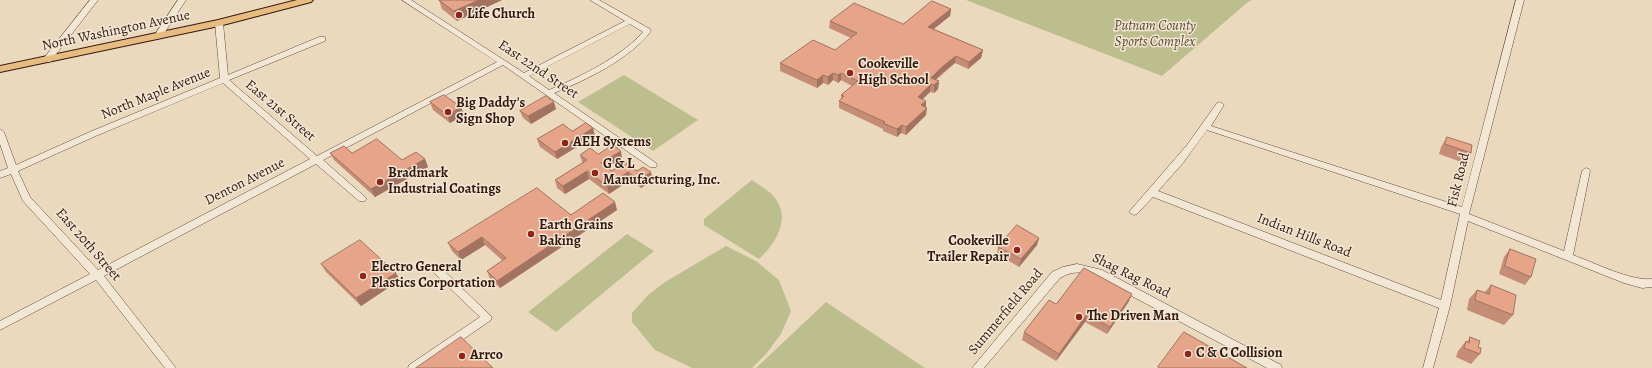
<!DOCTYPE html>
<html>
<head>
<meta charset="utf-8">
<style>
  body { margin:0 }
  canvas { display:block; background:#ebd9be }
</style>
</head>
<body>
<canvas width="1652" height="368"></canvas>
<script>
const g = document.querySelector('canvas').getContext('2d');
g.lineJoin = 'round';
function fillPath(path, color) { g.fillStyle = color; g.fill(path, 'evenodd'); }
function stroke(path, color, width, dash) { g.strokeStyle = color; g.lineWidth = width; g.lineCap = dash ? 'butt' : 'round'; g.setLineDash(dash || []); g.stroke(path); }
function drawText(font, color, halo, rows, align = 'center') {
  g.font = font + ' Alegreya,serif'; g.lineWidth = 3; g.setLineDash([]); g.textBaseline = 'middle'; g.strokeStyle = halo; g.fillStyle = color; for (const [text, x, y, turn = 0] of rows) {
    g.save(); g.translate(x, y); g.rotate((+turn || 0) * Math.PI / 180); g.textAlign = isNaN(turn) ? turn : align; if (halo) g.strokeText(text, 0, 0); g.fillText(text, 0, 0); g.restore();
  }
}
fillPath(new Path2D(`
  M966,0H1252L1248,2L1162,76Z
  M624,75L698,120L653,151L578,102Z
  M752,180C757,184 763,187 768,191C794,212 779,241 759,259L704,225V219Z
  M627,234L654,251L556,332L528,312Z
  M726,246L756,261L779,280L791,311L781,334L766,354L752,368H692L655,350L632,322V313L648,295L665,282Z
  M826,302L925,368H756Z`), '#bdbe8e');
const minor = new Path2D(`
  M90,0H98L50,62H44L43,60L44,58Z
  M178,0H186L161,38H155L154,36Z
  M402,0H411L524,73L625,21L590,0H599L650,29L651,31C630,59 586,80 554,93L656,163L657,165L656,167H650L503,65L323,160L365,197L367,199L365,201H359L316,164L104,276L176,368H165L96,280L0,330V321L90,274L23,201L11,174L0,178V171L8,168L0,144V129L4,132L16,165L92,131L220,78L215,23L219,21L223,23L228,75L319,37H325V41L229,80L317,156L497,62ZM630,24L643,32C621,57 580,77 549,90L529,76ZM223,83L310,159L98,270L30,197L18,171L98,135Z
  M1516,0H1524L1469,214L1564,251L1582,171L1586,168L1589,169L1590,171L1573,255C1595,263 1630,281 1652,279V287L1642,288L1624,283L1468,221L1450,306L1433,368H1423L1439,308L1153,197L1137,214L1134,215L1129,212L1187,145L1217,103L1220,102L1224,105L1211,126L1462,207ZM1207,130L1460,214L1441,300L1158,191L1183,163Z
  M1077,264L1102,270L1281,365L1282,368H1267L1094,276C1082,271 1072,271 1060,278L984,368H972L1052,272L1063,267Z
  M437,266L440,267L492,317L491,320L422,368H408L409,365L480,317L434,273L432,270L434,267Z`);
const major = new Path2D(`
  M297,0H313L311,2L219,26L0,72V66L218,20Z`);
stroke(minor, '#62493a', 1);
stroke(major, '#35190e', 2);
fillPath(minor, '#f2e6d5');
fillPath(major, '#e6bc7f');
fillPath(new Path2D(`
  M439,0H502L457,21L442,9Z
  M951,9L950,16L934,29L983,50L981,58L968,69L955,63L936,80L939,81L938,89L934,93L930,92L923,99L926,107V115L906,135L901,133L897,137L883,131V129L839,108V101L841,99V95L852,86L841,80L838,83L833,80L828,85L823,83L817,88L780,71V63L835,50L851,38L829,28L830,21L903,24Z
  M430,102L464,115L450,123L433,110Z
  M556,109L531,124L523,118L520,111Z
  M593,128L595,136L557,159L540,147L537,139L572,131Z
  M1447,137L1471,153L1464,163L1439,154L1441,147Z
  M330,153H352L402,160L425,159L428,167L375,197L334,160Z
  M598,154L622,158L608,167L612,171H637L653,180L641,188L630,180L609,194L589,179L565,194L557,188L555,180L582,163V162L580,155Z
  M617,210L500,288L490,279L487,271L503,261L485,245L461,260L452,251L448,243L571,215Z
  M1039,238L1037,245L1019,267L997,254L998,247Z
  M1510,249L1531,277L1525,285L1499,274L1504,257Z
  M321,264L400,280L361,306L326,272Z
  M1491,285L1513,315L1504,325L1467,310L1469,299L1477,290L1485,292Z
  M1129,301L1107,334L1085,322L1056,361L1022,340L1024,332L1056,304Z
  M1470,337L1478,347L1480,354L1471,364L1456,357L1458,351L1466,341L1467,342Z`), '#c68d76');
fillPath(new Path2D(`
  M479,0H502L457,21L454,11Z
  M951,9L950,16L927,34L928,27Z
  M983,50L981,58L968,69L969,62Z
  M956,56L955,63L941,74L930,85L931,78L942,67Z
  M833,73V80L828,85V77Z
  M841,73V80L838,83V75Z
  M823,75V83L817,88V80Z
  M939,81L938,89L934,93V85Z
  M931,84L930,92L917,104L918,97Z
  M926,101V108L921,105Z
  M554,102L556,109L531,124L528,116Z
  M461,107L464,115L450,123L447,115Z
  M927,108L926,115L906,135V127Z
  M902,125L901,133L897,137V129Z
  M593,128L595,136L557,159L555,152Z
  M621,151L622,158L603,170L601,163Z
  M425,159L428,167L375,197L371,189Z
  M587,171L589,179L565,194L563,186Z
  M628,172L630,180L609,194L607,186Z
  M651,172L653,180L641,188L639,180Z
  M615,202L617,210L500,288L497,281Z
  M482,237L485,245L461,260L458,252Z
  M1039,238L1037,245L1019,267L1021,259Z
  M396,273L400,280L361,306L356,298Z
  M1132,294L1129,301L1107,334L1110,327Z
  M1087,314L1085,322L1056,361L1059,354Z`), '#a17360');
const building = new Path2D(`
  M439,0H479L454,11Z
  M932,1L951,9L928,27L983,50L969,62L956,56L942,67L931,78L939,81L934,85L931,84L918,97L926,101L921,105L927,108L906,127L902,125L897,129L883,123L885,122L839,101L844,96L841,95L858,81L841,73L838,75L833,73L828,77L823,75L817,80L780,63L813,40L835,50L857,33L830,21L854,3L903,24Z
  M444,95L461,107L447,115L430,102Z
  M546,96L554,102L528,116L520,111Z
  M586,123L593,128L555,152L537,139L563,124L572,131Z
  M1447,137L1472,145L1471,153L1445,144Z
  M377,139L402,160L416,152L425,159L371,189L330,153L344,146L352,153Z
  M613,145L621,151L601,163L612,171L625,162L637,171L643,167L651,172L639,180L628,172L607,186L587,171L563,186L555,180L587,160L580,155L590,148L598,154Z
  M537,188L571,215L603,193L615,202L497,281L487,271L506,258L482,237L458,252L448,243Z
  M1017,225L1039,238L1021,259L998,247Z
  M360,240L396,273L356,298L321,264Z
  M1510,249L1536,259L1531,277L1505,266Z
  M1084,268L1132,294L1110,327L1087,314L1059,354L1024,332L1049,300L1056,304Z
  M1491,285L1516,295L1513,315L1475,300L1477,290L1489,294Z
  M1184,332L1247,368H1160L1158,367Z
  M461,337L493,368H416Z
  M1470,337L1480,341L1478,347L1481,348L1480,354L1464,348L1466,341L1469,343Z`);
fillPath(building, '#e6a489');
stroke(building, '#a17360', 1);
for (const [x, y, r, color] of [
  [459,15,4,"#8f2418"],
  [850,73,4,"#8f2418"],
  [448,112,4,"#8f2418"],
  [565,143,4,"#8f2418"],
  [595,173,4,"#8f2418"],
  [380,182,4,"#8f2418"],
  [531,234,4,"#8f2418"],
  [1017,250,4,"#8f2418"],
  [363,276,4,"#8f2418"],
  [1079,317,4,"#8f2418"],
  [1188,354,4,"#8f2418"],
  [462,356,4,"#8f2418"]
]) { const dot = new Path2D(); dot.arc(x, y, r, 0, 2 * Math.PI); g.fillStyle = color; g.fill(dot); stroke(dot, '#f2e6d5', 1.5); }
drawText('bold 14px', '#35190e', '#f2e6d5', [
  ["Life Church",467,15],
  ["Cookeville",858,65],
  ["High School",858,81],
  ["Big Daddy's",456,104],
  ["Sign Shop",456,120],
  ["AEH Systems",573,143],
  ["G & L",603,165],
  ["Manufacturing, Inc.",603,181],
  ["Bradmark",388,174],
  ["Industrial Coatings",388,190],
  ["Earth Grains",539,226],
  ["Baking",539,242],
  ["Cookeville",1009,242,"right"],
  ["Trailer Repair",1009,258,"right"],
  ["Electro General",371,268],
  ["Plastics Corportation",371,284],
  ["The Driven Man",1087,317],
  ["C & C Collision",1196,354],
  ["Arrco",470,356]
], 'left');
drawText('italic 14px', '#5e4b34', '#f2e6d5', [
  ["Putnam County",1155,27],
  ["Sports Complex",1155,43]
]);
drawText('14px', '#35190e', '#f2e6d5', [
  ["North Washington Avenue",116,31,-12],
  ["East 22nd Street",538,70,34],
  ["North Maple Avenue",156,94,-22],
  ["East 21st Street",280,111,40],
  ["Fisk Road",1459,180,-76],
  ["Denton Avenue",245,182,-27],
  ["Indian Hills Road",1304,236,21],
  ["East 20th Street",88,245,49],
  ["Shag Rag Road",1131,276,26],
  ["Summerfield Road",1006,312,-50]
]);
</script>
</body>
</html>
